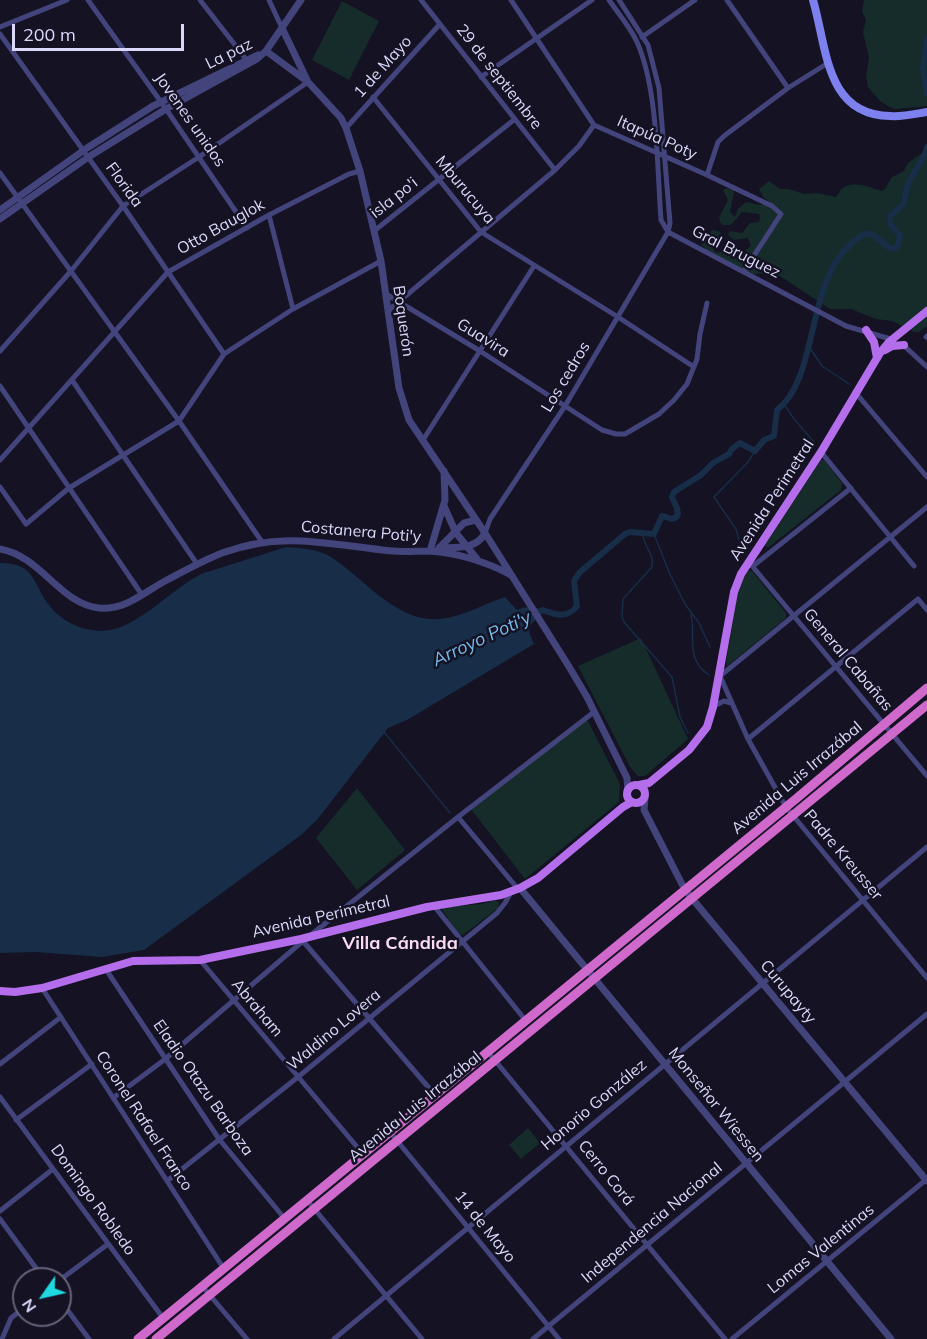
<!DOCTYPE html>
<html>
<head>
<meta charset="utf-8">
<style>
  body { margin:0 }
  #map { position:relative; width:927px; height:1339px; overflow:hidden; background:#141223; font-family:Mulish,sans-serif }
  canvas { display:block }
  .north { position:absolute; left:12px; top:1267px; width:60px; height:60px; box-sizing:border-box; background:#141223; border:2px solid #646279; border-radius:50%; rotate:236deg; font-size:16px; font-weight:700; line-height:24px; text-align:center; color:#dbd9fa }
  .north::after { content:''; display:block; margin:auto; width:21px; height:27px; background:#1fd8e0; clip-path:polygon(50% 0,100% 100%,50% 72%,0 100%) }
  .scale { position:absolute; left:12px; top:24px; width:172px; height:27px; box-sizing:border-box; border:3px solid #dbd9fa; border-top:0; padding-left:8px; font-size:18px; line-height:21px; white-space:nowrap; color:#dbd9fa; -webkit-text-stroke:4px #141223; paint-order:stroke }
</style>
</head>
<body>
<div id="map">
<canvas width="927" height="1339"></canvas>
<div class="north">N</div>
<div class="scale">200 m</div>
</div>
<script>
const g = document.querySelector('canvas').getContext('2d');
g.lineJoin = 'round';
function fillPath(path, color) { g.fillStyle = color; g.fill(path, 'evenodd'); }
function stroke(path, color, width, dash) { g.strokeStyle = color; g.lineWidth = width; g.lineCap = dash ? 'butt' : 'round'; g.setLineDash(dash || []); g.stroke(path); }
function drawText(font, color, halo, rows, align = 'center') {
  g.font = font + ' Mulish,sans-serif'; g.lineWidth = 5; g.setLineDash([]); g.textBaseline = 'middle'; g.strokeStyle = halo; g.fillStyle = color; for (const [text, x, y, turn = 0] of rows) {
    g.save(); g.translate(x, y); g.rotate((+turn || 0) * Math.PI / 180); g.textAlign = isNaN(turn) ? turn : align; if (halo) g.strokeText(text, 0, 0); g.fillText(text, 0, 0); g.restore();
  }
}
fillPath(new Path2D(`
  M864,0H927V106L894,109L881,102L868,87L866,76L869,58L863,32L866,20L862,11Z
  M342,1L379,21L349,80L312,60Z
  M922,153L927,154V326L919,332H914L892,321L876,319L851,309H830L780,276L770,273L752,274L707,251L701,244L702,236L713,230L720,232L723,237L714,246V251L718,253L726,248L742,253L751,246L748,238L734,240L728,235L730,231L742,233L750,223L759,222L760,218L759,214L742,212L731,225H723L720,222L719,218L728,200L723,190L727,188L733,190L734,192L730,212L735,217L738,209L746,202L760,205L770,202L764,198L759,189L769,181L780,189H789L804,194L817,193L836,197C839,193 841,188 846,186C857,182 871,187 881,191L885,189L892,177L904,171L908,163Z
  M821,460H824L842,483L841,490L769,547H766L765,545Z
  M748,570L752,571L786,613V618L727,666L726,663L737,597L745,572Z
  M641,638L688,739L645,776H638L630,767L578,666Z
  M587,719L620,784L619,802L525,879L470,808Z
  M357,788L405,850L357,890L316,838Z
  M496,900L499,903L498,908L463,935L458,933L442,910L444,907L482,904Z
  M528,1128L540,1143L521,1159L509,1145Z`), '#152c2a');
fillPath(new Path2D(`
  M286,547C301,548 318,549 331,557C364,578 396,623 440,619C462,617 484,604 505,597L517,610C526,606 533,606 543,610L541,616C527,626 527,628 534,644L407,720L388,728L317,820L301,835L144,950L102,957L35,952L0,953V563C36,563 32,583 49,605C62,623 89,634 110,630C140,625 173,588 201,574Z`), '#172d48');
stroke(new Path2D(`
  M808,345L822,366L849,384
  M784,404L794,419L814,442
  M643,534C643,546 655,554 652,567L623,599L622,617L624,622L672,677L680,717L688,733
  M654,534L669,572L685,604L699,623L710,647
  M742,551L736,529L714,497L748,462L755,451
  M691,614C696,639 685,659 709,675
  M384,732L450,813`), '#172d48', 1.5);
stroke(new Path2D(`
  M927,39L923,68L927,94
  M536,613L543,610C556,615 567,619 577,606L574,581L580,572L625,534L630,532L654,534L662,516C669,517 672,522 678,515L677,508L672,497L674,492L701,475L713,463L729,454L732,449L740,443L755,451L764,440L774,436L777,410C819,378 806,281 851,244C855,240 860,235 866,234C877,232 883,248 894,249L898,245L900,235L890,224L891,215L903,205L908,184L925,154L927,147`), '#172d48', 6);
stroke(new Path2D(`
  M88,0L166,109L247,228
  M200,0L249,63
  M269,0L282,28
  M421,0L555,170
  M511,0L594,125L707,175L772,206L781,214L744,271
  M609,0C618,13 630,27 637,42C658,89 657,167 661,220L668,232L846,326L894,340
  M727,0L788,88
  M0,27L67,0
  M0,34L123,206L224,354
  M642,37L695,0
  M481,77L592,0
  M373,97L481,232L618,317L694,367
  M346,128L440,24
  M0,173L179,421L262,542
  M707,175L718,142L724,136L788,88L828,63
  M269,215L293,309
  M374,231L515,119
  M386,294L480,351L602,430L616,434H625L659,414L674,400L687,384L697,359L700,334L707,303
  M389,310L555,170L579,146L594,125
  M926,337L927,336
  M902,344L927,367
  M0,351L71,271L123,206L199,157L308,82
  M72,380L197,564
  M0,386L142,595
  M855,392L927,477
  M423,440L534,266
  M821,452L914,566
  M0,460L168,272L269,215L349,174L360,171
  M0,487L26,524L69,488L179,421L224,354L293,309L381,261
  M927,507L720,676L748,739L786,807L927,978
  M485,533L490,519L565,406L668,232L670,223L659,88L648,45L619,0
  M748,561L927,776
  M753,566L851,488
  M714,706L724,701L731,703
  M748,739L918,599L927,610
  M458,817L594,712
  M434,906L526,1021
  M312,934L458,817L518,889
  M302,940L435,1095
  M200,960L363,1154
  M105,968L219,1139L285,1219
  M42,988L224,1269
  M488,1052L725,1339
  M0,1064L61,1017
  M0,1097L163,1318
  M113,1098L164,1060L303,941
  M16,1120L92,1064
  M390,1132L559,1339
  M167,1181L298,1077L497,913L505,903L511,892
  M307,1200L422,1339
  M0,1211L53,1169
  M0,1219L44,1279
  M60,1280L108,1244
  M202,1286L247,1339
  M60,1300L89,1339
  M2,1339L11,1318L24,1308
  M334,1339L927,847
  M533,1339L927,1014
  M732,1339L927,1179`), '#43447c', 5);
stroke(new Path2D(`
  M282,28L307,80
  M266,51L308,82L341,118L346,128L360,171L381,261L399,388L409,420L485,533L568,665L587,697L627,778L628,791
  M0,210L87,148L153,106L258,55
  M0,219L90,156L166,109L257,59L266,51L301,0
  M444,506L456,533L477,559
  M439,548C456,547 476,550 485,533
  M439,548L464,523L476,520
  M0,549C41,556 60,604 99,608C126,610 143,593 165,581C184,571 202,561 222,553C284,530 330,545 392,551C404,552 416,551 428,551C455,552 487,562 511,575
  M430,551L445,500L444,471
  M645,798L644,810L685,890L927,1181
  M520,888L891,1339`), '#43447c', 7);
stroke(new Path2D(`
  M813,0C827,47 825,115 890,116C902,117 915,114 927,112`), '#7d81ed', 8);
stroke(new Path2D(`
  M866,330L874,342L877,358
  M885,350L892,346L904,345
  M627 794a9 9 0 1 1 18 0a9 9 0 1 1-18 0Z
  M639,785L649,783L689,750L707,727L713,707L734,592L741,574L821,452L880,353L889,342L927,311
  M0,991L15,992L42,988L133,961L200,960L301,939L427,907L501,895L520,888L538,878L623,807L632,802`), '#b56eeb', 8);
stroke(new Path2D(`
  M138,1339L797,798L927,688
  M156,1339L927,705`), '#d069cc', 9);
drawText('16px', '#dbd9fa', '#141223', [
  ["La paz",229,54,-26],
  ["1 de Mayo",383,67,-48],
  ["29 de septiembre",499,77,52],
  ["Jovenes unidos",190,120,55],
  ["Itapúa Poty",657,138,24],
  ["Florida",124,185,54],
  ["Mburucuya",465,190,50],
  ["isla po'i",394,198,-38],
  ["Otto Bauglok",221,227,-29],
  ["Gral Bruguez",736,252,27],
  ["Boquerón",403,321,82],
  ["Guavira",483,338,32],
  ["Los cedros",566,377,-59],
  ["Avenida Perimetral",772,500,-57],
  ["Costanera Poti'y",361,532,5],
  ["General Cabañas",848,660,50],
  ["Avenida Luis Irrazábal",797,778,-40],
  ["Padre Kreusser",843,855,50],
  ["Avenida Perimetral",321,917,-13],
  ["Curupayty",788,992,50],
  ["Abraham",257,1008,50],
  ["Waldino Lovera",334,1030,-40],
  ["Eladio Otazu Barboza",203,1088,55],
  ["Honorio González",594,1105,-40],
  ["Monseñor Wiessen",716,1105,51],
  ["Avenida Luis Irrazábal",415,1107,-39],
  ["Coronel Rafael Franco",144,1121,57],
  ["Cerro Corá",606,1173,51],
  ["Domingo Robledo",93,1200,54],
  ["Independencia Nacional",652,1223,-40],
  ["14 de Mayo",485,1227,51],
  ["Lomas Valentinas",821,1249,-39]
]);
drawText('italic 18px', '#75bcec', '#141223', [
  ["Arroyo Poti'y",482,639,-25]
]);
drawText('bold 18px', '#fadbf1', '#141223', [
  ["Villa Cándida",400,944]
]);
</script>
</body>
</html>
